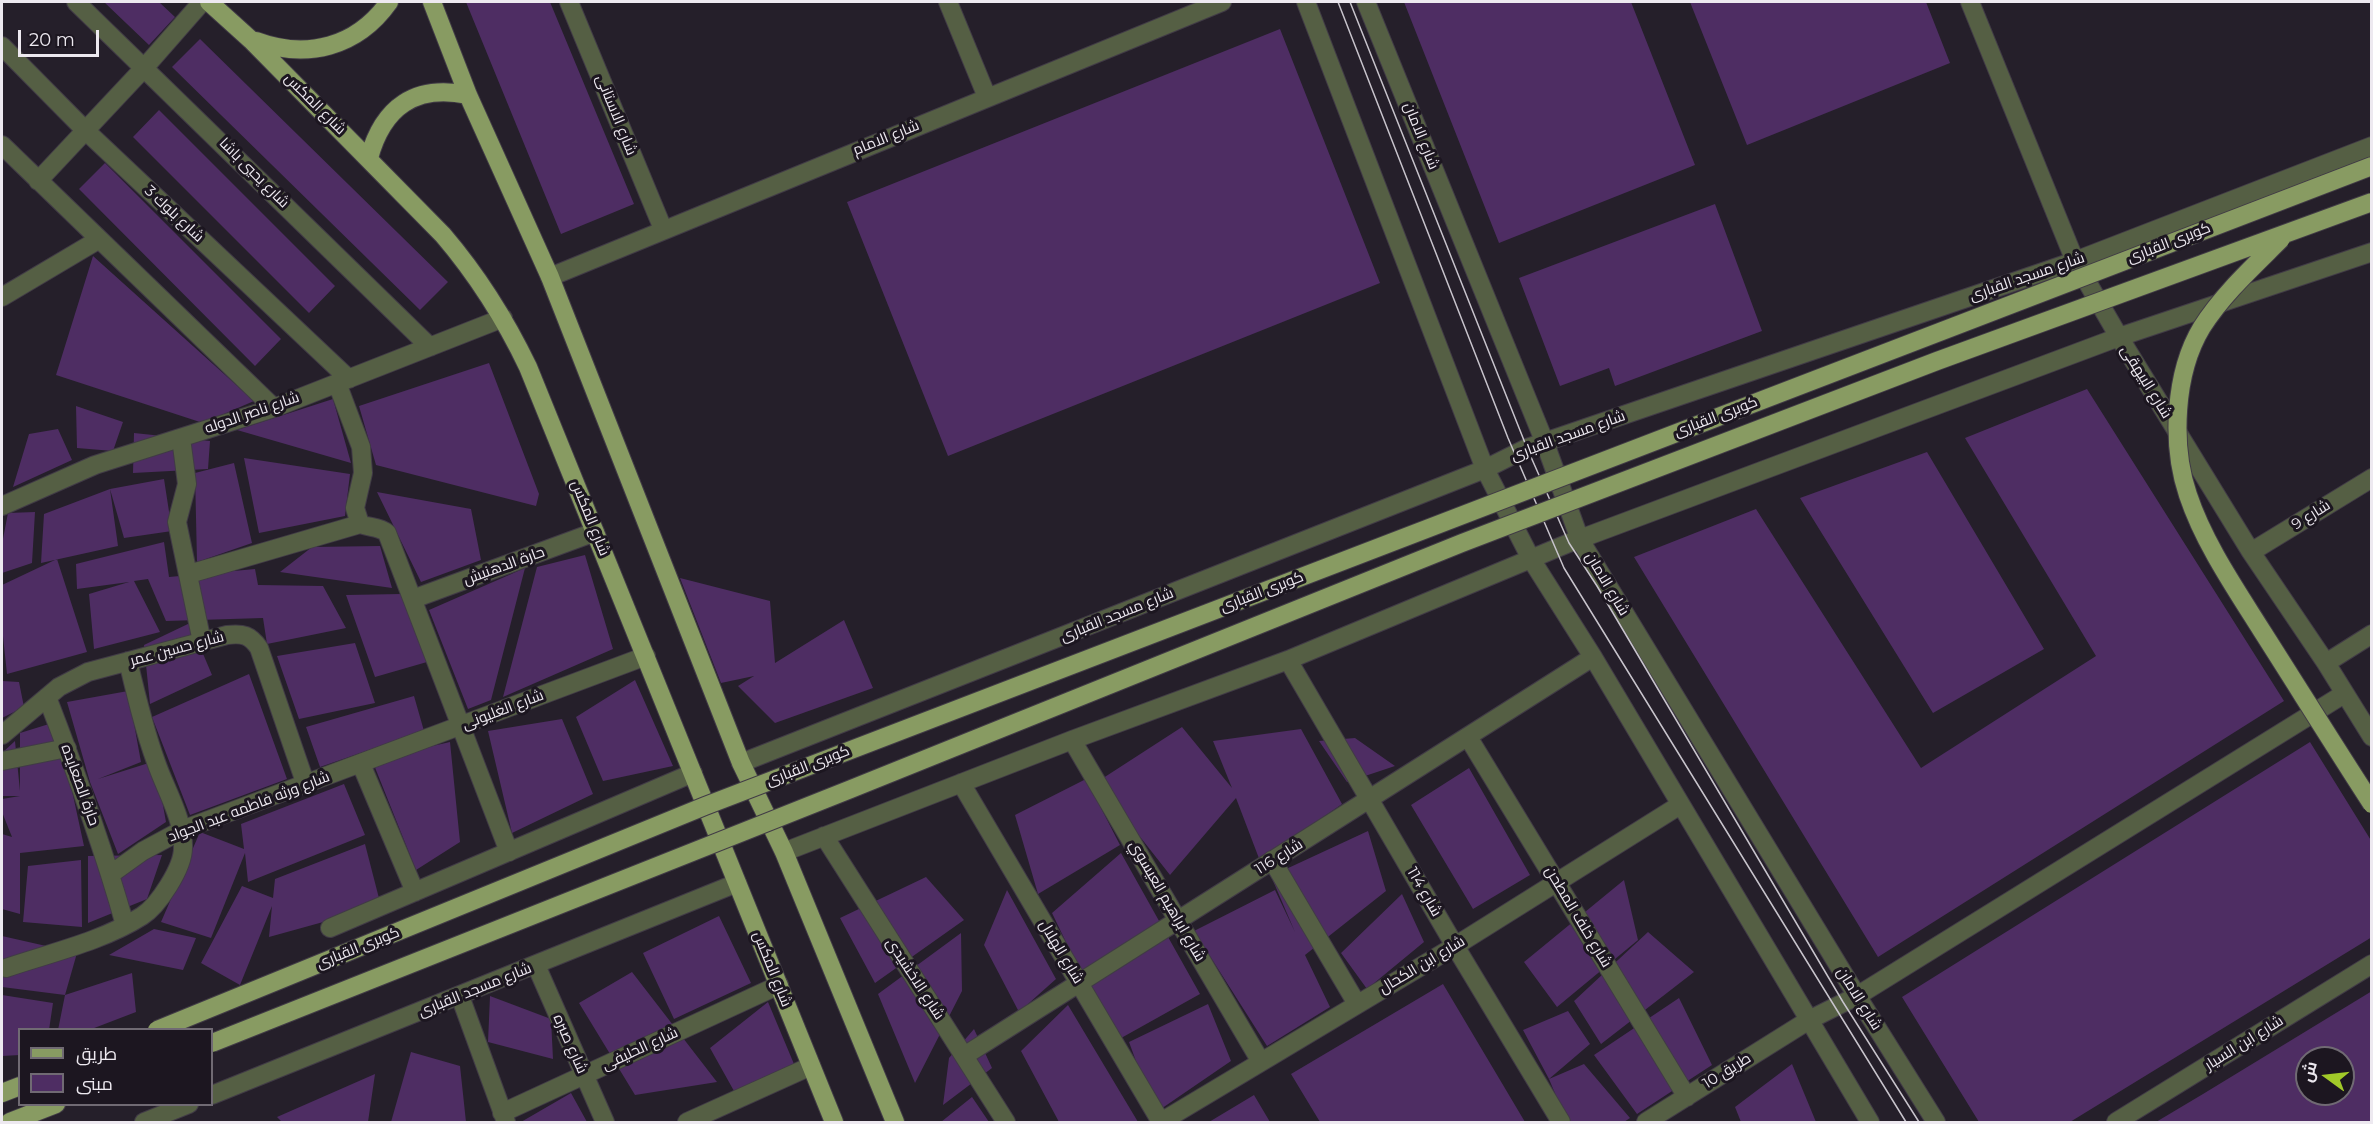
<!DOCTYPE html>
<html>
<head>
<meta charset="utf-8">
<style>
  body { margin:0 }
  #map { position:relative; width:2373px; height:1124px; overflow:hidden; background:#251f2a; font-family:Montserrat,Cairo,sans-serif }
  canvas { display:block }
  .frame { position:absolute; inset:0; border:3px solid #ede9f0; pointer-events:none }
  .legend { position:absolute; left:18px; top:1028px; width:195px; height:78px; box-sizing:border-box; background:#1c1620; border:2px solid #706a73; margin:0; padding:8px 10px; list-style:none; font-size:18px; color:#ede9f0 }
  .legend li { display:flex; align-items:center; gap:12px; height:30px }
  .legend b { width:30px; border:2px solid #706a73 }
  .north { position:absolute; left:2295px; top:1046px; width:60px; height:60px; box-sizing:border-box; background:#1c1620; border:2px solid #706a73; border-radius:50%; rotate:285deg; font-size:16px; font-weight:700; line-height:24px; text-align:center; color:#ede9f0 }
  .north::after { content:''; display:block; margin:auto; width:21px; height:27px; background:#a1c929; clip-path:polygon(50% 0,100% 100%,50% 72%,0 100%) }
  .scale { position:absolute; left:18px; top:30px; width:81px; height:27px; box-sizing:border-box; border:3px solid #ede9f0; border-top:0; padding-left:8px; font-size:18px; line-height:21px; white-space:nowrap; color:#ede9f0; -webkit-text-stroke:4px #1c1620; paint-order:stroke }
</style>
</head>
<body>
<div id="map">
<canvas width="2373" height="1124"></canvas>
<div class="frame"></div>
<ul class="legend">
<li><b style="height:8px;background:#889b62"></b>طريق</li>
<li><b style="height:16px;background:#4e2d63"></b>مبنى</li>
</ul>
<div class="north">ش</div>
<div class="scale">20 m</div>
</div>
<script>
const g = document.querySelector('canvas').getContext('2d');
g.lineJoin = 'round';
function fillPath(path, color) { g.fillStyle = color; g.fill(path, 'evenodd'); }
function stroke(path, color, width, dash) { g.strokeStyle = color; g.lineWidth = width; g.lineCap = dash ? 'butt' : 'round'; g.setLineDash(dash || []); g.stroke(path); }
function drawText(font, color, halo, rows, align = 'center') {
  g.font = font + ' Montserrat,Cairo,sans-serif'; g.lineWidth = 6; g.setLineDash([]); g.textBaseline = 'middle'; g.strokeStyle = halo; g.fillStyle = color; for (const [text, x, y, turn = 0] of rows) {
    g.save(); g.translate(x, y); g.rotate((+turn || 0) * Math.PI / 180); g.textAlign = isNaN(turn) ? turn : align; if (halo) g.strokeText(text, 0, 0); g.fillText(text, 0, 0); g.restore();
  }
}
fillPath(new Path2D(`
  M104,2H159L175,17L149,45Z
  M466,2H550L634,204L561,234Z
  M1404,2H1631L1695,165L1499,243Z
  M1690,2H1926L1950,63L1747,145Z
  M1280,29L1380,283L948,456L847,202Z
  M200,39L448,282L420,310L172,67Z
  M159,110L335,286L309,313L133,137Z
  M105,163L281,339L255,366L79,189Z
  M1715,204L1762,331L1615,386L1609,368L1560,386L1519,278Z
  M93,256L254,401L203,423L56,375Z
  M489,363L539,494L536,506L376,465L359,406Z
  M2087,389L2284,701L1878,957L1634,557L1756,509L1921,768L2096,656L1965,438Z
  M333,399L351,463L237,430Z
  M76,406L123,422L113,451L77,448Z
  M58,429L72,460L13,487L29,434Z
  M134,433L210,441L208,469L133,473Z
  M1927,452L2044,649L1933,713L1800,498Z
  M244,458L350,474L345,516L259,533Z
  M234,463L252,543L197,562L195,473Z
  M164,479L172,531L124,538L110,489L118,546L41,563L44,514L110,489Z
  M377,492L471,509L481,560L421,582Z
  M35,512L32,563L2,573V544L8,513Z
  M164,542L169,577L255,569L258,585L323,586L346,628L267,644L263,618L166,621L148,579L134,581L160,632L94,649L89,594L129,582L77,589L76,564Z
  M380,546L392,588L280,572L312,547Z
  M585,555L613,649L503,697L537,567Z
  M57,559L87,652L7,674L2,627V585Z
  M525,568L491,700L468,709L429,610Z
  M680,578L770,601L775,663L844,620L873,688L775,723L738,686L754,676L721,683Z
  M401,594L427,662L375,677L346,595Z
  M190,623L212,675L150,704L144,645Z
  M355,643L375,703L299,719L277,656Z
  M249,674L287,779L190,815L152,717Z
  M635,680L673,766L603,781L576,717Z
  M2,681L19,682L24,707L2,718Z
  M128,691L141,762L98,779L155,761L166,822L118,854L90,782L67,702Z
  M414,696L424,731L320,767L306,727Z
  M562,719L593,794L512,833L488,731Z
  M49,724L71,786L84,846L20,853V914L2,909V834L12,837L2,812V799L20,796H2V753L15,741L20,791V733Z
  M1182,727L1232,788L1213,741L1301,729L1342,804L1260,861L1236,798L1170,875L1097,782Z
  M1355,738L1395,766L1347,782L1319,741Z
  M450,742L460,842L416,870L372,760Z
  M2310,742L2372,842V937L2070,1122H1979L1902,997Z
  M1469,768L1530,875L1473,909L1411,805Z
  M1086,779L1120,845L1038,894L1015,815Z
  M344,784L365,835L248,882L245,853L211,938L161,922L200,832L244,849L241,824Z
  M1368,831L1386,891L1305,955L1330,1007L1267,1046L1194,931L1275,890L1295,932L1271,876Z
  M365,844L381,906L269,937L272,906L240,985L201,963L242,886L273,898L275,879Z
  M1121,853L1200,994L1114,1042L1052,913Z
  M162,855L147,899L88,923V856Z
  M81,860L82,927L23,922L28,866Z
  M926,877L964,920L875,983L840,918Z
  M1624,880L1638,940L1557,1007L1524,962Z
  M1007,890L1056,979L1019,1012L984,945Z
  M1402,894L1424,942L1367,989L1341,953Z
  M719,916L751,983L674,1019L643,953Z
  M154,929L196,938L183,970L109,955Z
  M1648,932L1694,972L1601,1044L1574,1001Z
  M961,933L962,991L915,1083L878,994Z
  M2,936L77,953L65,995L2,987Z
  M632,972L717,1082L635,1095L579,1003Z
  M132,973L136,1012L89,1030H58L65,995Z
  M1443,984L1525,1122H1320L1291,1074Z
  M2372,991V1122H2156L2203,1094ZM2307,1058H2343V1094H2307Z
  M2,995L53,1003L49,1030H20V1055L2,1056Z
  M490,996L551,1019L553,1059L488,1042Z
  M1679,998L1712,1065L1637,1114L1594,1055Z
  M768,1002L794,1064L734,1091L710,1048Z
  M1208,1004L1231,1061L1155,1113L1129,1042Z
  M1068,1005L1138,1122H1059L1021,1051Z
  M1568,1011L1590,1044L1549,1079L1523,1030Z
  M974,1029L992,1068L943,1105L949,1058Z
  M411,1052L460,1066L466,1122H391Z
  M1584,1064L1630,1118L1624,1122H1567L1549,1079Z
  M1792,1064L1816,1122H1741L1735,1107Z
  M375,1074L368,1122H282L277,1117Z
  M571,1093L587,1122H521Z
  M1254,1095L1270,1122H1209Z
  M972,1097L989,1122H941Z`), '#4e2d63');
const minor = new Path2D(`
  M76,2L430,347
  M569,2L663,229
  M948,2L987,97
  M1306,2L1485,469L1531,559L1593,657L1870,1122
  M1366,2L1545,443L1580,540L1857,996L1936,1122
  M1970,2L2075,261L2119,337L2251,552L2326,663L2372,737
  M2,46L85,130L349,379
  M2,145L274,408
  M38,181L145,67L202,2
  M550,277L1222,2
  M2,297L98,240
  M337,383L361,447L363,473L355,508L360,524C370,528 379,526 387,533L509,852
  M181,438L187,484L177,522L202,642
  M2,506L95,465L274,408L503,318
  M2251,552L2372,478
  M189,574L360,524
  M413,599L595,532
  M1288,660L1455,946L1561,1122
  M2326,663L2372,634
  M47,697C76,772 103,847 125,925
  M2,735L59,687L88,672L227,635C243,633 250,635 259,648L306,785
  M1468,737L1687,1097
  M1072,740L1261,1062
  M2,761L67,748
  M741,763L1485,469L1527,448L2075,261L2372,146
  M361,764L415,892
  M961,783L1161,1122
  M824,836L1006,1122
  M784,852L1072,740L1288,660L1569,543L2119,337L2372,252
  M1272,860L1357,1004
  M111,874L143,851L182,830L646,656
  M330,928L693,773
  M536,965L605,1122
  M6,968C50,953 103,941 142,916C158,906 183,868 183,848C184,819 165,789 156,762C144,729 136,695 128,661
  M460,996L506,1122
  M964,1056L1593,657
  M212,1095L737,883
  M502,1113L779,985
  M144,1122L189,1104
  M687,1122L811,1066
  M1161,1122L1455,946L1680,805
  M1646,1122L1809,1020L1857,996L2344,694
  M2116,1122L2372,964`);
const major = new Path2D(`
  M209,2L251,40L443,235C478,276 505,319 528,367L834,1122
  M432,2L468,95L550,277L741,763L784,852L895,1122
  M256,41C307,60 357,47 389,2
  M369,158C383,107 415,84 468,95
  M2,1093L20,1086
  M10,1122L56,1104`);
stroke(minor, '#413b46', 20);
stroke(major, '#413b46', 20);
stroke(minor, '#555f44', 18);
stroke(major, '#889b62', 18);
stroke(new Path2D(`
  M1338,2L1508,438L1564,568L1906,1122
  M1350,2L1527,448L1569,543L1597,586L1843,1002L1919,1122`), '#c8c4cc', 1.5);
const majorBridge = new Path2D(`
  M2281,239C2254,266 2223,294 2202,327C2174,373 2171,445 2188,495C2204,543 2235,588 2262,631C2299,689 2335,747 2372,804
  M157,1030L705,806L2372,166
  M212,1043L851,789L1462,543L1937,361L2372,202`);
stroke(majorBridge, '#413b46', 20, []);
stroke(majorBridge, '#889b62', 18);
drawText('15px', '#ede9f0', '#1c1620', [
  ["شارع المكس",315,104,45],
  ["شارع الاستانى",616,115,68],
  ["شارع الامان",1421,136,68],
  ["شارع الامام",886,138,-22],
  ["شارع يحيي باشا",254,173,45],
  ["شارع بلوك 3",174,214,43],
  ["كوبرى القبارى",2169,243,-21],
  ["شارع مسجد القبارى",2027,277,-19],
  ["شارع البيهقى",2146,382,58],
  ["شارع ناصر الدوله",252,413,-19],
  ["كوبرى القبارى",1716,417,-21],
  ["شارع مسجد القبارى",1568,436,-20],
  ["شارع 9",2311,515,-32],
  ["شارع المكس",590,518,68],
  ["حارة الدهنيش",504,566,-20],
  ["شارع الامان",1607,584,59],
  ["كوبرى القبارى",1262,592,-21],
  ["شارع مسجد القبارى",1117,615,-22],
  ["شارع حسين عمر",177,649,-15],
  ["شارع الغليونى",503,710,-21],
  ["كوبرى القبارى",808,766,-21],
  ["حارة الصعايده",80,785,70],
  ["شارع ورثه فاطمه عبد الجواد",249,807,-21],
  ["شارع 116",1279,857,-32],
  ["شارع 114",1424,892,60],
  ["شارع ابراهيم العيسوي",1167,901,60],
  ["شارع خلف المطحن",1578,917,59],
  ["كوبرى القبارى",358,948,-22],
  ["شارع الهلال",1061,952,59],
  ["شارع ابن الكحال",1422,965,-31],
  ["شارع المكس",772,969,68],
  ["شارع الاخشيدى",915,979,57],
  ["شارع مسجد القبارى",475,990,-22],
  ["شارع الامان",1859,999,58],
  ["شارع ابن السيار",2244,1043,-32],
  ["شارع صبره",570,1044,66],
  ["شارع الحليفى",640,1049,-25],
  ["طريق 10",1727,1071,-32]
]);
</script>
</body>
</html>
